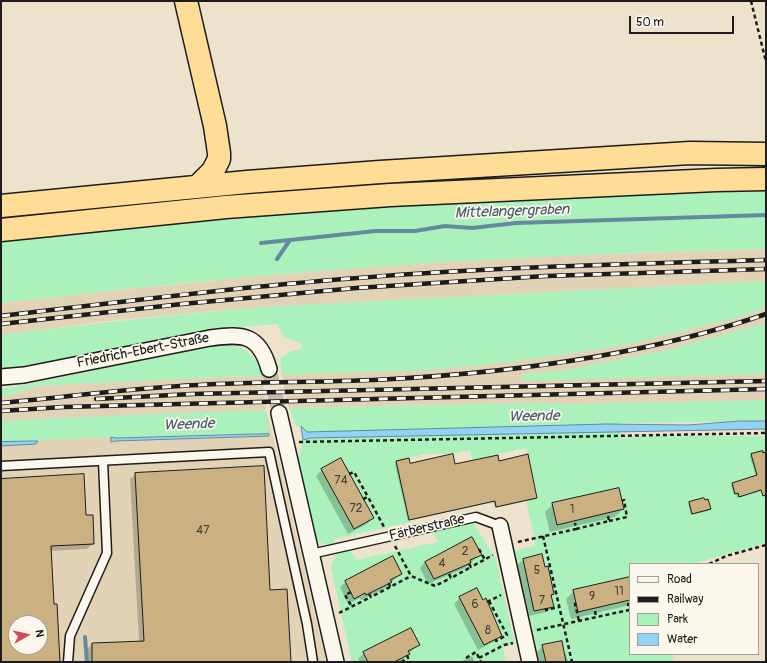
<!DOCTYPE html>
<html>
<head>
<meta charset="utf-8">
<style>
  body { margin:0 }
  #map { position:relative; width:767px; height:663px; overflow:hidden; background:#ede2cc; font-family:Pangolin,sans-serif }
  canvas { display:block }
  .frame { position:absolute; inset:0; border:2px solid #1c1c1c; pointer-events:none }
  .legend { position:absolute; left:629px; top:563px; width:130px; height:92px; box-sizing:border-box; background:#fbf7ec; border:1px solid #a29f99; margin:0; padding:5px 7px; list-style:none; font-size:12px; color:#1c1c1c }
  .legend li { display:flex; align-items:center; gap:8px; height:20px }
  .legend b { width:20px; border:1px solid #a29f99 }
  .north { position:absolute; left:8px; top:615px; width:40px; height:40px; box-sizing:border-box; background:#fbf7ec; border:1px solid #a29f99; border-radius:50%; rotate:82deg; font-size:11px; font-weight:700; line-height:16px; text-align:center; color:#1c1c1c }
  .north::after { content:''; display:block; margin:auto; width:14px; height:18px; background:#d1495b; clip-path:polygon(50% 0,100% 100%,50% 72%,0 100%) }
  .scale { position:absolute; left:629px; top:16px; width:105px; height:18px; box-sizing:border-box; border:2px solid #1c1c1c; border-top:0; padding-left:5px; font-size:12px; line-height:14px; white-space:nowrap; color:#1c1c1c; -webkit-text-stroke:3px #fbf7ec; paint-order:stroke }
</style>
</head>
<body>
<div id="map">
<canvas width="767" height="663"></canvas>
<div class="frame"></div>
<ul class="legend">
<li><b style="height:5px;background:#fbf7ec"></b>Road</li>
<li><b style="height:5px;background:#1c1c1c"></b>Railway</li>
<li><b style="height:11px;background:#abf1bc"></b>Park</li>
<li><b style="height:11px;background:#92d3f4"></b>Water</li>
</ul>
<div class="north">N</div>
<div class="scale">50 m</div>
</div>
<script>
const g = document.querySelector('canvas').getContext('2d');
g.lineJoin = 'round';
function fillPath(path, color) { g.fillStyle = color; g.fill(path, 'evenodd'); }
function stroke(path, color, width, dash) { g.strokeStyle = color; g.lineWidth = width; g.lineCap = dash ? 'butt' : 'round'; g.setLineDash(dash || []); g.stroke(path); }
function drawText(font, color, halo, rows, align = 'center') {
  g.font = font + ' Pangolin,sans-serif'; g.lineWidth = 3.5; g.setLineDash([]); g.textBaseline = 'middle'; g.strokeStyle = halo; g.fillStyle = color; for (const [text, x, y, turn = 0] of rows) {
    g.save(); g.translate(x, y); g.rotate((+turn || 0) * Math.PI / 180); g.textAlign = isNaN(turn) ? turn : align; if (halo) g.strokeText(text, 0, 0); g.fillText(text, 0, 0); g.restore();
  }
}
fillPath(new Path2D(`
  M766,249V281L280,306L212,311L107,321L1,335V303L130,289L250,277L377,266L553,256Z
  M766,307V400L572,404L530,403L289,408L282,375L482,365L562,355L629,344L737,318Z
  M263,376L266,410L281,469L326,662H1V396L11,395L38,386L218,377ZM16,623H40V647H16Z`), '#e3d3b6');
fillPath(new Path2D(`
  M766,191V249C594,253 422,261 250,277C167,284 84,294 1,303V242L110,229L292,212L609,194Z
  M766,281V307L737,318L629,344L562,355L482,365L428,370L282,375L280,359C286,352 292,350 301,350L302,344L284,337L277,324L230,328L16,369H1V335C94,323 187,313 280,306Z
  M766,323V374L521,381L522,374L566,370L667,350Z
  M216,343L217,345C244,344 253,352 263,376L218,377L38,386L11,395L1,396V388H9L92,371L114,363Z
  M766,400V421L621,423L620,438L648,436H766V543L692,564H630V654H672L674,662H540L515,551L536,545L526,500L538,497L526,448L472,460L470,450L453,454H426L396,461L409,520L411,522L334,539L335,544C326,546 321,544 314,538L297,465L303,440L302,427L296,426L289,408L530,403L572,404Z
  M266,410L269,434L266,435H215L116,438L111,437L1,442V421L123,415Z
  M470,523L474,524L496,560L515,644L503,647L506,662H352L331,568L332,563L337,553L351,551L356,560L438,542L433,532Z`), '#abf1bc');
const water = new Path2D(`
  M740,421H766V429L310,438L303,440L301,426L307,432L607,424L688,425Z
  M269,434V436L115,441L111,442V437L116,438Z
  M35,441H38L36,444L1,446V442Z`);
fillPath(water, '#92d3f4');
stroke(water, '#638a9e', 1);
fillPath(new Path2D(`
  M766,453V489L737,498L736,494L734,495L731,485L756,476L750,457L751,455Z
  M408,459L409,464L454,465L499,462L536,497L535,499L495,508L493,502L408,521L395,464L396,462Z
  M322,470L373,518L367,524L348,534L316,476Z
  M136,474L269,591L290,662H87L86,650L92,644L139,642L130,479Z
  M1,480L85,516L93,544L87,549L50,551L53,605L59,662H1ZM16,623H40V647H16Z
  M689,503L710,509L708,511L691,515L688,504Z
  M553,504L623,509L615,517L550,532L545,512Z
  M480,554L465,568L428,584L420,568L425,562Z
  M523,560L552,594L550,596L553,606L547,612L529,616L517,565Z
  M401,574L385,588L361,600L360,598L348,604L340,587L346,582Z
  M630,578V605L571,619L566,599L574,591Z
  M460,598L501,636L495,641L478,650L454,604Z
  M418,645L403,659L397,662H360L358,659L364,653Z
  M543,646L563,655L566,654L568,662H539L537,652Z
  M472,656L475,662H460Z`), '#0003');
stroke(new Path2D(`
  M261,243L376,231H415L445,226L472,228L516,223L766,215
  M277,259L290,240
  M85,637L87,662`), '#638a9e', 4);
const building = new Path2D(`
  M763,451V453L766,452V495L763,496L761,490L739,497L738,493L735,494L732,483L757,475L751,454Z
  M453,454L455,464L498,455L499,461L528,454L537,498L496,507L495,501L409,520L396,461L409,458L410,463Z
  M341,458L374,518L354,529L321,469Z
  M264,466L270,590L287,589L291,662H92V643L144,641L135,473Z
  M84,474L86,515H93L94,544L51,546L54,604H57L60,662H1V479ZM16,623H40V647H16Z
  M619,488L624,509L557,525L552,503Z
  M704,498L705,500L708,499L711,509L692,514L689,502Z
  M472,537L482,555L470,560L471,563L434,579L425,562Z
  M542,554L545,567L548,566L554,594L551,595L554,607L534,611L523,559Z
  M393,556L402,574L390,580L392,582L366,595L365,593L354,599L345,581Z
  M630,577V600L578,612L573,590Z
  M477,588L483,600L486,598L502,636L484,645L459,597Z
  M411,628L420,645L408,651L410,654L394,662H368L363,652Z
  M562,641L566,662H546L542,645Z`);
fillPath(building, '#cbb182');
stroke(building, '#1c1c1c', 1);
stroke(new Path2D(`
  M269,369L279,413`), '#c3baa9', 15, [15, 8]);
const service = new Path2D(`
  M1,466L269,452L307,624L313,662
  M311,554L476,517L500,526
  M68,662L70,636L107,553L103,461`);
const minor = new Path2D(`
  M1,377L24,375L210,338C242,334 259,333 269,369
  M279,413L336,662
  M500,526L530,662`);
const trunk = new Path2D(`
  M186,1L215,126L219,153V159L213,171L198,186
  M1,206L247,182L380,172L690,153L766,154
  M1,230L226,207L390,195L716,180L766,179`);
stroke(service, '#1c1c1c', 11);
stroke(minor, '#1c1c1c', 18);
stroke(trunk, '#1c1c1c', 25);
stroke(new Path2D(`
  M751,1L766,62
  M299,442L766,433
  M349,474L354,472L368,497
  M363,499L368,497L384,527
  M609,521L627,517L624,500L622,501
  M576,529L609,521L608,516
  M543,536L572,662
  M518,542L576,529L575,523
  M395,546L411,576L435,586L451,578
  M479,549L485,560
  M469,564L471,567L493,555
  M709,564L726,556L766,545
  M449,574L451,578L471,567
  M389,583L390,587L411,576
  M351,592L345,595L352,607
  M369,594L371,597L390,587
  M489,601L507,635L496,641V639
  M487,602L501,595
  M576,603L575,604L579,621
  M546,608V610L559,607
  M595,611L596,617
  M339,613L371,597
  M537,630L629,610L628,603
  M466,658L476,652L481,662
  M479,658L504,645L513,643
  M401,662L408,658L407,655`), '#1c1c1c', 2.5, [4, 3]);
stroke(service, '#fbf7ec', 8);
stroke(minor, '#fbf7ec', 15);
stroke(trunk, '#ffdd96', 22);
const rail = new Path2D(`
  M1,316C120,302 238,287 358,278C494,267 630,264 766,260
  M1,324L182,304L356,288L546,276L766,269
  M96,399L192,394L766,381
  M1,403C67,397 132,388 198,385C263,381 328,383 392,379C518,372 647,355 766,314
  M1,411L63,407L766,389`);
stroke(rail, '#1c1c1c', 4.5);
stroke(rail, '#fbf7ec', 3, [9]);
drawText('12px', '#484136', null, [
  ["74",341,481],
  ["72",356,509],
  ["1",572,510],
  ["47",203,531],
  ["2",465,552],
  ["4",442,564],
  ["5",537,571],
  ["11",619,592],
  ["9",592,597],
  ["7",542,601],
  ["6",475,605],
  ["8",488,631]
]);
drawText('14px', '#1c1c1c', '#fbf7ec', [
  ["Friedrich-Ebert-Straße",143,351,-11],
  ["Färberstraße",427,528,-13]
]);
drawText('italic 15px', '#455c68', '#fbf7ec', [
  ["Mittelangergraben",512,212,-2],
  ["Weende",534,417,-1],
  ["Weende",189,425,-2]
]);
</script>
</body>
</html>
